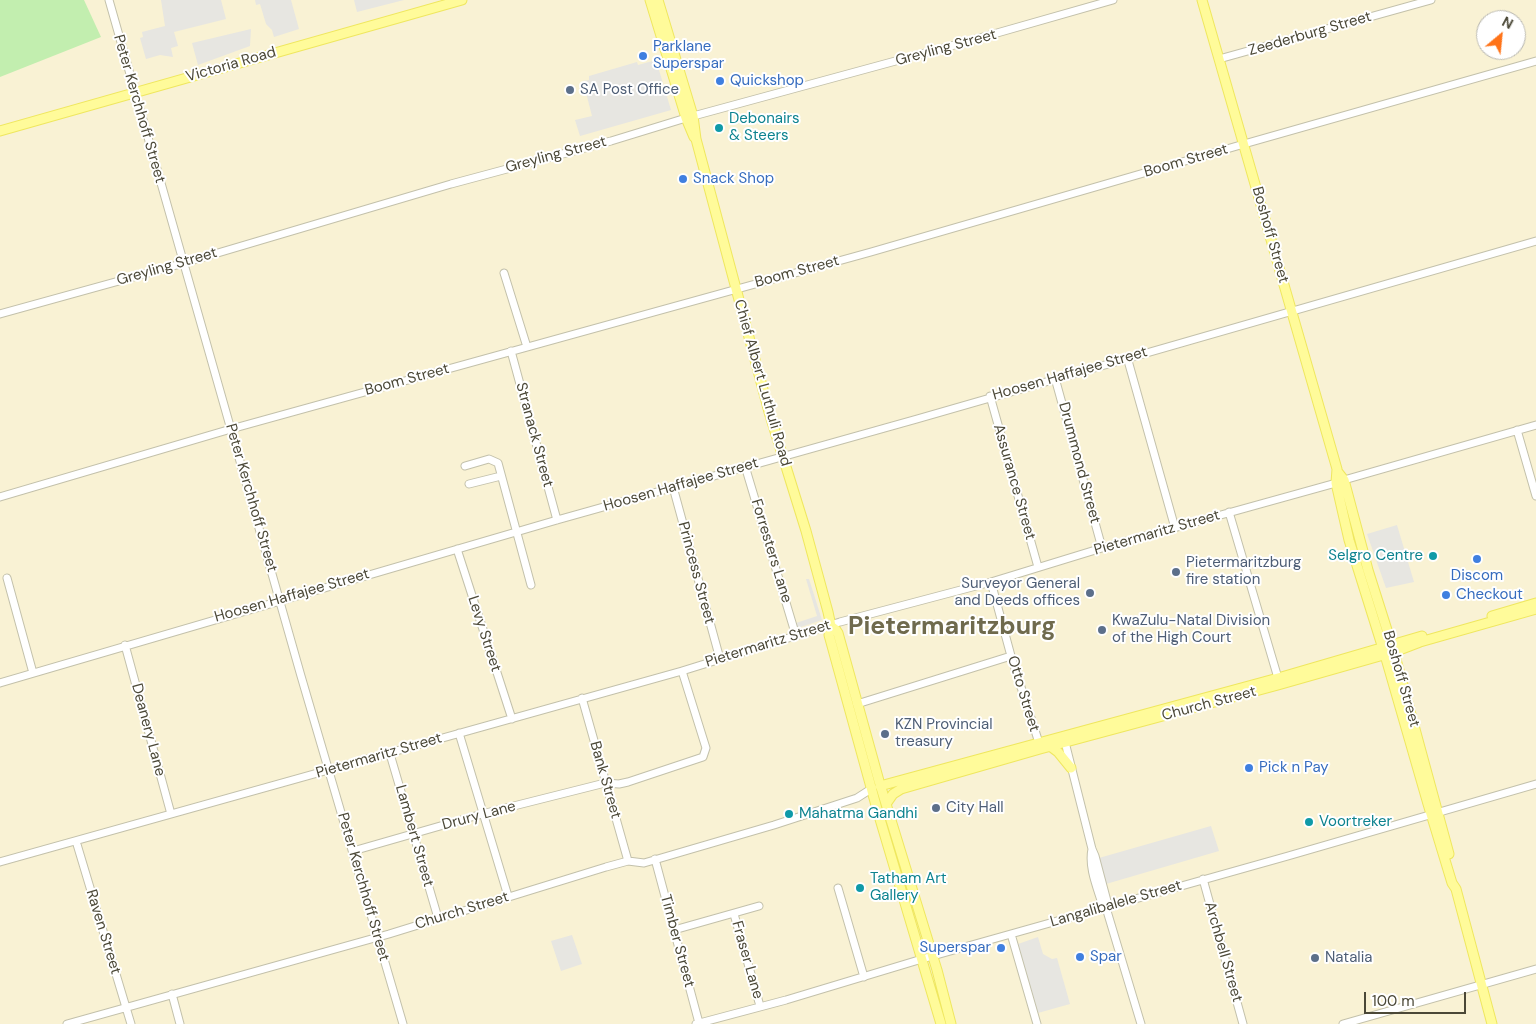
<!DOCTYPE html>
<html>
<head>
<meta charset="utf-8">
<style>
  body { margin:0 }
  #map { position:relative; width:1536px; height:1024px; overflow:hidden; background:#f6f5ea; font-family:"DM Sans",sans-serif }
  canvas { display:block }
  .north { position:absolute; left:1476px; top:10px; width:50px; height:50px; box-sizing:border-box; background:#fff; border:1px solid #b7b6af; border-radius:50%; rotate:28deg; font-size:14px; font-weight:700; line-height:20px; text-align:center; color:#4b4837 }
  .north::after { content:''; display:block; margin:auto; width:18px; height:22px; background:#ff7318; clip-path:polygon(50% 0,100% 100%,50% 72%,0 100%) }
  .scale { position:absolute; left:1364px; top:992px; width:102px; height:22px; box-sizing:border-box; border:2px solid #4b4837; border-top:0; padding-left:6px; font-size:15px; line-height:18px; white-space:nowrap; color:#4b4837; -webkit-text-stroke:4px #fff; paint-order:stroke }
</style>
</head>
<body>
<div id="map">
<canvas width="1536" height="1024"></canvas>
<div class="north">N</div>
<div class="scale">100 m</div>
</div>
<script>
const g = document.querySelector('canvas').getContext('2d');
g.lineJoin = 'round';
function fillPath(path, color) { g.fillStyle = color; g.fill(path, 'evenodd'); }
function stroke(path, color, width, dash) { g.strokeStyle = color; g.lineWidth = width; g.lineCap = dash ? 'butt' : 'round'; g.setLineDash(dash || []); g.stroke(path); }
function drawText(font, color, halo, rows, align = 'center') {
  g.font = font + ' "DM Sans",sans-serif'; g.lineWidth = 4; g.setLineDash([]); g.textBaseline = 'middle'; g.strokeStyle = halo; g.fillStyle = color; for (const [text, x, y, turn = 0] of rows) {
    g.save(); g.translate(x, y); g.rotate((+turn || 0) * Math.PI / 180); g.textAlign = isNaN(turn) ? turn : align; if (halo) g.strokeText(text, 0, 0); g.fillText(text, 0, 0); g.restore();
  }
}
fillPath(new Path2D(`
  M0,0H1536V1024H0ZM1486,20H1516V50H1486Z`), '#f9f2d4');
fillPath(new Path2D(`
  M0,0H84L101,37L0,77Z`), '#c2eeaf');
fillPath(new Path2D(`
  M161,0H221L226,19L174,32L178,46L171,48L173,57L160,55L146,59L140,38L143,37L142,32L165,26Z
  M255,0H291L299,29L274,37L272,30L266,24L260,4L256,5Z
  M354,0H404L357,12Z
  M251,29L250,46L198,65L192,43Z
  M656,60L671,110L580,136L575,120L592,116L583,81L589,80V76L637,62L638,65Z
  M1397,525L1414,582L1386,588L1367,534Z
  M806,579H809L822,620L795,629L793,624L817,616Z
  M1211,826L1219,851L1106,884L1099,858Z
  M572,935L582,964L561,971L551,941Z
  M1038,937L1043,954L1052,959L1057,958L1070,1004L1038,1013L1018,944Z`), '#e7e6e1');
const minor = new Path2D(`
  M109,0L301,676L403,1024
  M1219,59L1431,0
  M504,273L527,347
  M0,314L184,263L451,184L611,141L686,118L969,41L1113,0
  M511,351L557,520
  M1127,357L1175,528
  M1055,378L1102,548
  M990,396L1038,567
  M1517,430L1536,496
  M465,466L489,459L498,463L531,585
  M745,466L796,636
  M1344,480L1536,425
  M469,484L501,476
  M673,487L720,659
  M0,497L231,429L871,252L1244,144L1536,61
  M1229,512L1278,678
  M457,549L512,719
  M7,578L33,673
  M991,582L1011,656L1040,746
  M125,645L171,814
  M0,683L557,520L917,419L1536,241
  M582,698L628,861
  M857,704L1011,656
  M459,733L508,896
  M1064,738L1092,849L1095,856L1108,905L1107,909
  M390,754L438,918
  M76,841L131,1024
  M1092,849C1088,868 1098,889 1103,907L1107,911L1141,1024
  M353,851L482,814L605,783L619,784L628,782L703,757L706,748L682,671
  M655,859L699,1023
  M0,862L682,671L840,622L991,582L1102,548L1336,483
  M1203,879L1243,1024
  M838,888L864,977
  M734,914L760,1006
  M674,930L759,906
  M1011,934L1037,1024
  M172,994L180,1024
  M67,1024L389,934L606,867L628,861L644,863L774,825L857,798L871,789
  M696,1024L786,1000L922,959L1288,856L1536,784
  M1343,1024L1536,969`);
const major = new Path2D(`
  M650,0L686,118L694,137
  M658,0L693,116L696,139L769,412L806,531L828,612L831,626L829,635L877,809L941,1024
  M1202,0L1337,469L1336,483L1349,540L1385,655L1428,804L1452,883L1456,889L1492,1024
  M0,131L462,0
  M1337,471L1344,480L1368,570L1394,652L1449,854
  M1492,616L1536,603
  M831,626L836,630L838,633L879,781L937,970L951,1024
  M1050,746L1058,752L1071,768
  M880,786L1278,678L1422,636
  M886,804L893,794L901,789L1040,749L1278,685L1394,652L1420,642L1536,609`);
stroke(minor, '#c3c1ab', 9);
stroke(major, '#efe75f', 11);
stroke(minor, '#fff', 7);
stroke(major, '#fffb9a', 9);
for (const [x, y, r, color] of [
  [643,56,5,"#3f7fe0"],
  [720,81,5,"#3f7fe0"],
  [570,90,5,"#5c6f8a"],
  [719,128,5,"#0f9aa8"],
  [683,179,5,"#3f7fe0"],
  [1433,556,5,"#0f9aa8"],
  [1477,559,5,"#3f7fe0"],
  [1176,572,5,"#5c6f8a"],
  [1090,593,5,"#5c6f8a"],
  [1446,595,5,"#3f7fe0"],
  [1102,630,5,"#5c6f8a"],
  [885,734,5,"#5c6f8a"],
  [1249,768,5,"#3f7fe0"],
  [936,808,5,"#5c6f8a"],
  [789,814,5,"#0f9aa8"],
  [1309,822,5,"#0f9aa8"],
  [860,888,5,"#0f9aa8"],
  [1001,948,5,"#3f7fe0"],
  [1080,957,5,"#3f7fe0"],
  [1315,958,5,"#5c6f8a"]
]) { const dot = new Path2D(); dot.arc(x, y, r, 0, 2 * Math.PI); g.fillStyle = color; g.fill(dot); stroke(dot, '#fff', 2); }
drawText('15px', '#4b4837', '#fff', [
  ["Zeederburg Street",1310,34,-16],
  ["Greyling Street",946,48,-15],
  ["Victoria Road",231,65,-16],
  ["Peter Kerchhoff Street",139,109,74],
  ["Greyling Street",556,155,-15],
  ["Boom Street",1186,161,-16],
  ["Boshoff Street",1270,235,74],
  ["Greyling Street",167,267,-16],
  ["Boom Street",797,272,-15],
  ["Hoosen Haffajee Street",1070,374,-16],
  ["Boom Street",407,380,-15],
  ["Chief Albert Luthuli Road",762,383,74],
  ["Stranack Street",534,435,75],
  ["Drummond Street",1079,463,75],
  ["Assurance Street",1014,482,74],
  ["Hoosen Haffajee Street",681,485,-16],
  ["Peter Kerchhoff Street",251,498,74],
  ["Pietermaritz Street",1157,533,-16],
  ["Forresters Lane",771,551,73],
  ["Princess Street",696,573,75],
  ["Hoosen Haffajee Street",292,596,-16],
  ["Levy Street",484,634,72],
  ["Pietermaritz Street",768,644,-17],
  ["Boshoff Street",1401,679,74],
  ["Otto Street",1023,694,73],
  ["Church Street",1209,704,-15],
  ["Deanery Lane",148,730,75],
  ["Pietermaritz Street",379,756,-16],
  ["Bank Street",605,780,74],
  ["Drury Lane",479,816,-15],
  ["Lambert Street",414,836,74],
  ["Peter Kerchhoff Street",363,887,74],
  ["Langalibalele Street",1116,904,-16],
  ["Church Street",462,911,-17],
  ["Raven Street",103,932,73],
  ["Timber Street",677,941,75],
  ["Archbell Street",1223,952,74],
  ["Fraser Lane",747,960,74]
]);
drawText('15px', '#366cbe', '#fff', [
  ["Parklane",653,47],
  ["Superspar",653,64],
  ["Quickshop",730,81],
  ["Snack Shop",693,179],
  ["Discom",1477,576,"center"],
  ["Checkout",1456,595],
  ["Pick n Pay",1259,768],
  ["Superspar",991,948,"right"],
  ["Spar",1090,957]
], 'left');
drawText('15px', '#4e5e75', '#fff', [
  ["SA Post Office",580,90],
  ["Pietermaritzburg",1186,563],
  ["fire station",1186,580],
  ["Surveyor General",1080,584,"right"],
  ["and Deeds offices",1080,601,"right"],
  ["KwaZulu-Natal Division",1112,621],
  ["of the High Court",1112,638],
  ["KZN Provincial",895,725],
  ["treasury",895,742],
  ["City Hall",946,808],
  ["Natalia",1325,958]
], 'left');
drawText('15px', '#0d838f', '#fff', [
  ["Debonairs",729,119],
  ["& Steers",729,136],
  ["Selgro Centre",1423,556,"right"],
  ["Mahatma Gandhi",799,814],
  ["Voortreker",1319,822],
  ["Tatham Art",870,879],
  ["Gallery",870,896]
], 'left');
drawText('bold 25px', '#6f6a4d', '#fff', [
  ["Pietermaritzburg",952,627]
]);
</script>
</body>
</html>
